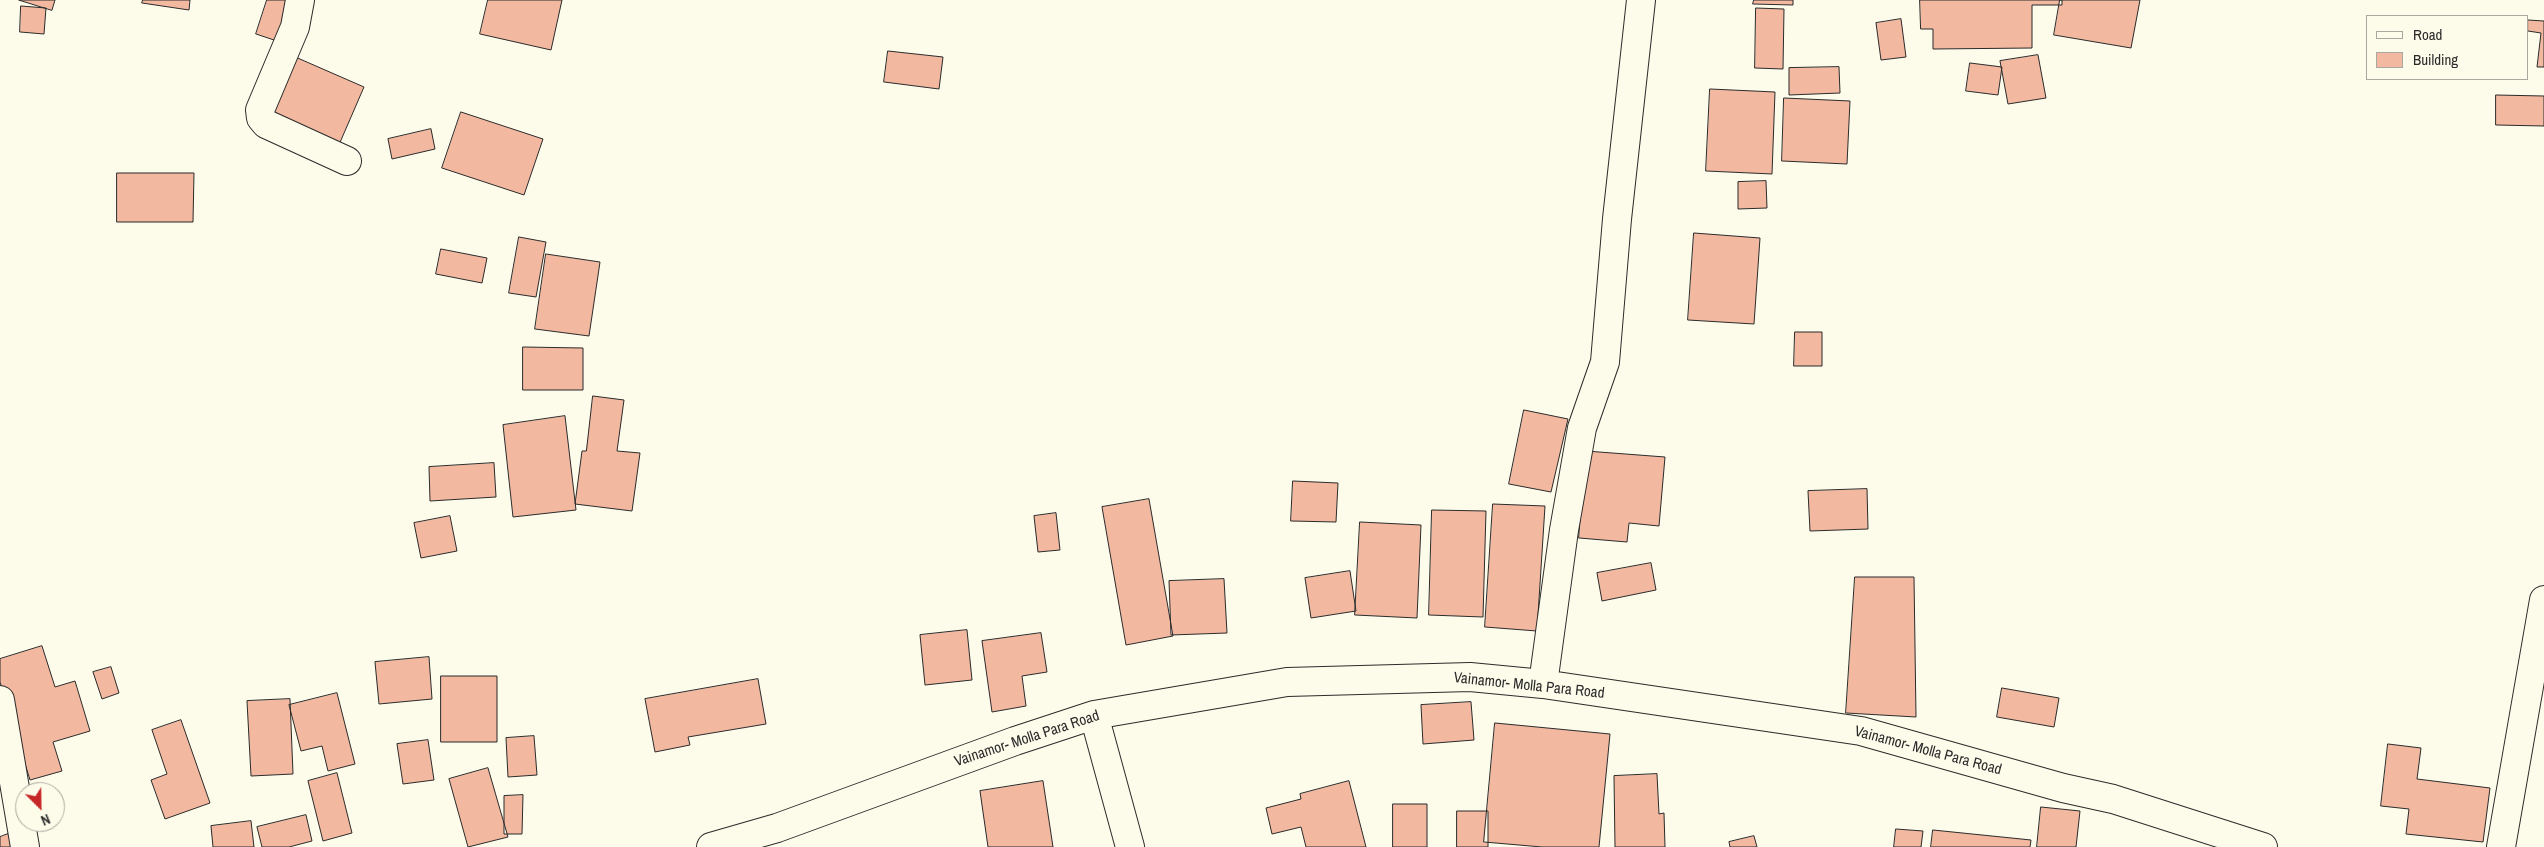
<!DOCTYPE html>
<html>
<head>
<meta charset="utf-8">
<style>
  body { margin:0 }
  #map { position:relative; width:2544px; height:847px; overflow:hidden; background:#fdfbea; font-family:"Archivo Narrow",sans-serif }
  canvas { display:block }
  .legend { position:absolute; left:2366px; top:15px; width:162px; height:65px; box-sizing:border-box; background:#fdfbea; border:1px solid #a9a89e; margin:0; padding:6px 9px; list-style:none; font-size:15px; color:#2b2b2b }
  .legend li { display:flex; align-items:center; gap:10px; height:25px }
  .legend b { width:25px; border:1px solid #a9a89e }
  .north { position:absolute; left:15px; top:782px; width:50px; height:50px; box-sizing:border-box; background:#fdfbea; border:1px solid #a9a89e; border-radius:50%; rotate:157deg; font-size:14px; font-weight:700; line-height:20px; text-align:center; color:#2b2b2b }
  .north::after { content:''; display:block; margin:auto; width:18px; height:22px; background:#c62828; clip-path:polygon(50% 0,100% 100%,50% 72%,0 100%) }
</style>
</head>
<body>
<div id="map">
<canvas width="2544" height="847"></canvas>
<ul class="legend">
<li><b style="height:6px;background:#fdfbea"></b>Road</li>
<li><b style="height:14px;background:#f2b8a0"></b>Building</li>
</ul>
<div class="north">N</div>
</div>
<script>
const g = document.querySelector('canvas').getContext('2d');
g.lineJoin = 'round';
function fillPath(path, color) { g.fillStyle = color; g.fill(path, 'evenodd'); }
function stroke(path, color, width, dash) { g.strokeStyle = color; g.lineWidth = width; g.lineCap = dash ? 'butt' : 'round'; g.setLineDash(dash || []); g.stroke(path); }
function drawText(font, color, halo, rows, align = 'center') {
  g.font = font + ' "Archivo Narrow",sans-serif'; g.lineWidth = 4; g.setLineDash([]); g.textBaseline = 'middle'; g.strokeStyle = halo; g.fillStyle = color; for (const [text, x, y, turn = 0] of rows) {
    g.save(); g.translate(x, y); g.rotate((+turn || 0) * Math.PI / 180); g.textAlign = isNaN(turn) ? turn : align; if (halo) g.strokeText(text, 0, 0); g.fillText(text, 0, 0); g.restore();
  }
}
const building = new Path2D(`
  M19,0H55L52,10Z
  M143,0H190L189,10L142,3Z
  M267,0H290L277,41L256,34Z
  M488,0H562L551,50L480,34Z
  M1754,0H1793V5L1753,4Z
  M1920,0H2062V5H2032V48L1933,49V29H1921Z
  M2060,0H2140L2131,48L2054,35Z
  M21,6L46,8L44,34L20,32Z
  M1756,8L1784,9L1783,69L1755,68Z
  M1901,19L1906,57L1881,60L1876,23Z
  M2528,20L2544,21V67H2537L2541,33L2528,31Z
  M888,51L943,57L939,89L884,82Z
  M2038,55L2046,98L2008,104L2000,61Z
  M293,56L364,87L338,147L267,116Z
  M1970,63L2002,67L1998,95L1966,91Z
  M1839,67L1840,93L1789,95V68Z
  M1710,89L1775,92L1772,174L1706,171Z
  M2496,95L2544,96V126L2496,125Z
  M1784,98L1850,101L1847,164L1782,161Z
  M461,112L543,139L524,195L442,168Z
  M431,129L435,149L392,159L388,139Z
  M117,173H194L193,222H117Z
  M1766,181L1767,208L1738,209V182Z
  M1694,233L1760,238L1754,324L1688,320Z
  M519,237L546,242L536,297L509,293Z
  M441,249L487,258L482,283L436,274Z
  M546,254L600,262L589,336L535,329Z
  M1795,332H1822V366H1794Z
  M523,347L583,348V390H523Z
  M593,396L624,400L617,451L640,453L632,511L575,504L582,451H586Z
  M1524,410L1568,419L1551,492L1509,484Z
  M565,416L576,510L513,517L503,425Z
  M1586,451L1665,457L1659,526L1629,523L1627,542L1579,538Z
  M494,463L496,497L430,501L429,467Z
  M1293,481L1338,483L1336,522L1291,521Z
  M1867,489L1868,529L1810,531L1808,491Z
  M1149,499L1173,636L1126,645L1102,507Z
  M1493,504L1545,506L1537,631L1485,627Z
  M1432,510L1486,511L1483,617L1429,615Z
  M1056,513L1060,550L1038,552L1034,516Z
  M450,516L457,551L421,558L414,523Z
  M1360,522L1421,525L1417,618L1355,615Z
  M1651,563L1656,590L1602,601L1597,573Z
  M1350,571L1356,611L1311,618L1305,578Z
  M1855,577H1914L1916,717L1846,713Z
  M1224,579L1227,633L1171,635L1169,581Z
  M967,630L972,680L925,685L920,635Z
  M1041,633L1047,672L1022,676L1026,706L992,712L982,641Z
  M42,646L55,687L75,681L90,731L53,742L62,771L30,780L0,682V659Z
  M429,657L432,699L379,704L375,662Z
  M111,667L119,693L102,699L93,672Z
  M441,676H497V742H441Z
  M758,679L766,724L688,737L690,745L655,752L645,699Z
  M2002,688L2059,698L2054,727L1997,717Z
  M337,693L355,764L328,771L322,746L301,751L289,705Z
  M290,699L293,774L251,776L247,701Z
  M1471,702L1474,740L1423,744L1421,705Z
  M181,720L210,803L165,819L151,780L167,774L152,730Z
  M1495,723L1610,734L1599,847H1542L1484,842Z
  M534,736L537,775L508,777L506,738Z
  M428,740L434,780L403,784L397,744Z
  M2388,744L2421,748L2417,779L2490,788L2483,842L2406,834L2409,809L2381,806Z
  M488,768L508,837L468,847L449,779Z
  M337,773L352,833L323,841L308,781Z
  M1657,774L1659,814L1664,813L1665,847H1615L1614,776Z
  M1043,781L1053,847H988L980,791Z
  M1349,781L1366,847H1306L1301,827L1272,834L1266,808L1301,799L1300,794Z
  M523,795L522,834H504V796Z
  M1393,804H1427V847H1393Z
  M2041,807L2080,811L2076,847H2037Z
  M1457,811H1488V847H1457Z
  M306,815L312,841L289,847H262L257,827Z
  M251,821L254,847H213L211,826Z
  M1896,829L1923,831L1921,847H1894Z
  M1933,830L2031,840L2030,847H1931Z
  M8,834L13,847H0V837Z
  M1754,836L1757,847H1730L1729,842Z`);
fillPath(building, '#f2b8a0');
stroke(building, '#2b2b2b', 1);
const street = new Path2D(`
  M300,0L295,27L260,110L261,118L266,124L347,161
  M1543,684L1564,530L1582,428L1605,362L1617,219L1641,0
  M0,700L25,847
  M1094,715L1130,847
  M711,847L777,828L1015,741L1094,715L1287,682L1470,677L1543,684L1861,731L2063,788L2113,799L2263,847
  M2501,847L2544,600`);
stroke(street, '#2b2b2b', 30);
stroke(street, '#fdfbea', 28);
drawText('15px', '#2b2b2b', '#fdfbea', [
  ["Vainamor- Molla Para Road",1529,686,6],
  ["Vainamor- Molla Para Road",1027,739,-18],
  ["Vainamor- Molla Para Road",1928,751,15]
]);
</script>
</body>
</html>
